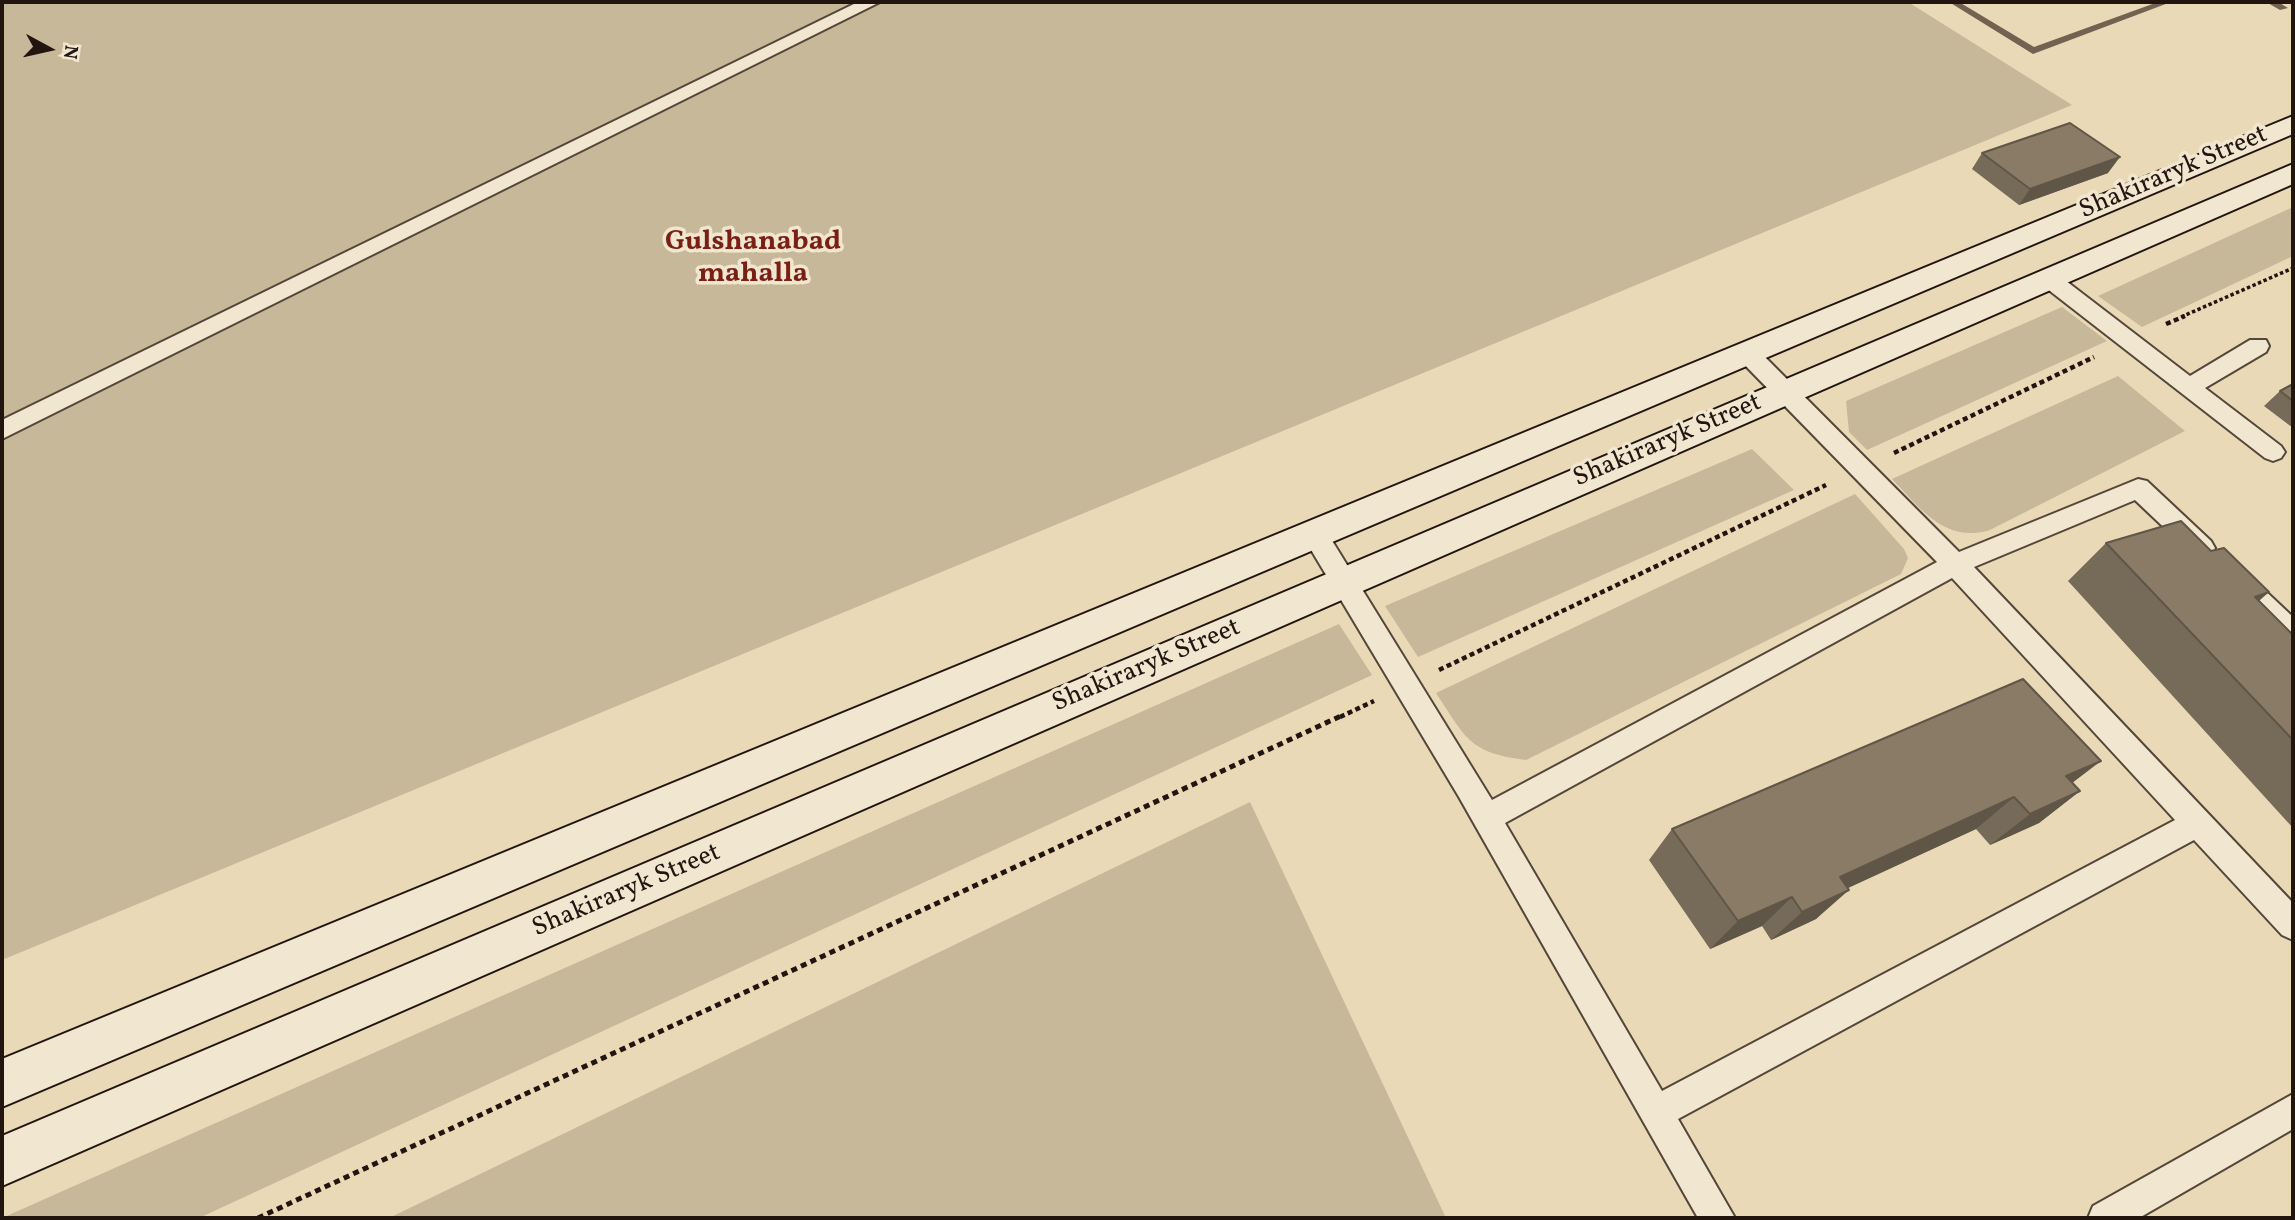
<!DOCTYPE html>
<html>
<head>
<meta charset="utf-8">
<style>
  body { margin:0 }
  #map { position:relative; width:2295px; height:1220px; overflow:hidden; background:#e9d9b6; font-family:Vollkorn,serif }
  canvas { display:block }
  .frame { position:absolute; inset:0; border:4px solid #22150f; pointer-events:none }
  .north { position:absolute; left:14px; top:14px; width:70px; height:70px; -webkit-text-stroke:5px #f1e6d0; paint-order:stroke; rotate:98deg; font-size:19px; font-weight:700; line-height:28px; text-align:center; color:#22150f }
  .north::after { content:''; display:block; margin:auto; width:24px; height:32px; background:#22150f; clip-path:polygon(50% 0,100% 100%,50% 72%,0 100%) }
</style>
</head>
<body>
<div id="map">
<canvas width="2295" height="1220"></canvas>
<div class="frame"></div>
<div class="north">N</div>
</div>
<script>
const g = document.querySelector('canvas').getContext('2d');
g.lineJoin = 'round';
function fillPath(path, color) { g.fillStyle = color; g.fill(path, 'evenodd'); }
function stroke(path, color, width, dash) { g.strokeStyle = color; g.lineWidth = width; g.lineCap = dash ? 'butt' : 'round'; g.setLineDash(dash || []); g.stroke(path); }
function drawText(font, color, halo, rows, align = 'center') {
  g.font = font + ' Vollkorn,serif'; g.lineWidth = 7; g.setLineDash([]); g.textBaseline = 'middle'; g.strokeStyle = halo; g.fillStyle = color; for (const [text, x, y, turn = 0] of rows) {
    g.save(); g.translate(x, y); g.rotate((+turn || 0) * Math.PI / 180); g.textAlign = isNaN(turn) ? turn : align; if (halo) g.strokeText(text, 0, 0); g.fillText(text, 0, 0); g.restore();
  }
}
fillPath(new Path2D(`
  M2,2H1908L2072,105L2,960Z
  M2293,207V256L2142,327L2098,296Z
  M2062,307L2107,341L1867,450L1849,432L1846,401Z
  M2118,376L2185,431L1990,530C1945,544 1920,508 1892,479Z
  M1752,449L1794,490L1418,657L1385,606Z
  M1855,494L1904,549L1908,558L1901,574L1526,760C1469,753 1466,738 1436,693Z
  M1339,624L1372,675L199,1218H2Z
  M1250,802L1446,1218H389Z`), '#c7b89a');
fillPath(new Path2D(`
  M1949,2H1959L2034,47L2158,2H2171L2033,54Z
  M2266,2H2278L2288,8L2280,10Z`), '#716251');
const service = new Path2D(`
  M858,2H880L2,439V420Z
  M2049,272L2057,274L2190,376L2250,340H2266L2269,346L2266,352L2205,388L2281,446L2285,452L2281,458L2273,461L2265,458L2041,284L2038,279L2041,274Z
  M1746,344L1754,346L1959,552L2138,479L2147,481L2211,541L2215,548L2211,555L2202,558L2193,555L2135,500L1974,567L2293,903V940L2282,935L2194,840L1678,1119L1735,1218H1698L1459,797L1301,533L1305,526L1314,523L1323,526L1492,800L1937,562L1738,358L1735,352L1738,346ZM1952,578L2175,820L1662,1091L1505,823Z
  M2233,566L2242,569L2293,617V644L2284,641L2224,583L2220,576L2224,569Z
  M2293,1094V1129L2139,1218H2088L2093,1206Z`);
const secondary = new Path2D(`
  M2293,116V134L2,1107V1059Z
  M2293,164V184L2,1186V1136Z`);
stroke(service, '#544639', 4);
stroke(secondary, '#22150f', 4);
stroke(new Path2D(`
  M2181,317L2293,268`), '#22150f', 3.5, [3.5, 2.5]);
stroke(new Path2D(`
  M2166,324L2185,316
  M1894,453L2094,357
  M1439,670L1826,485
  M1340,717L1374,701`), '#22150f', 4.5, [5, 3.5]);
stroke(new Path2D(`
  M258,1218L1343,715`), '#22150f', 5, [6, 4.5]);
fillPath(service, '#f1e6d0');
fillPath(secondary, '#f1e6d0');
fillPath(new Path2D(`
  M1982,153L2108,173L2019,205L1972,169Z
  M2293,384V428L2264,406L2280,391Z
  M2106,543L2211,551L2269,592L2259,601L2293,635V828L2068,581Z
  M2073,783L2080,791L2039,823L1990,845L1976,829L1847,888L1816,919L1771,940L1762,926L1710,949L1649,860L1672,829Z`), '#766a58');
fillPath(new Path2D(`
  M2120,157L2108,173L2019,205L2030,189Z
  M2269,592L2224,629L2255,597Z
  M2101,761L2059,793L2066,776Z
  M2080,791L2039,823L1990,845L2030,814Z
  M2014,797L1976,829L1807,907L1840,877Z
  M1849,890L1816,919L1771,940L1802,912Z
  M1792,897L1762,926L1710,949L1738,921Z`), '#605647');
const building = new Path2D(`
  M2070,123L2120,157L2030,189L1982,153Z
  M2293,384V401L2280,391Z
  M2181,521L2211,551L2224,548L2269,592L2255,597L2293,635V740L2106,543Z
  M2023,679L2101,761L2066,776L2080,791L2030,814L2014,797L1840,877L1849,890L1802,912L1792,897L1738,921L1672,829Z`);
fillPath(building, '#897b66');
stroke(building, '#605647', 2);
drawText('26px', '#22150f', '#f1e6d0', [
  ["Shakiraryk Street",2174,174,-23],
  ["Shakiraryk Street",1668,442,-23],
  ["Shakiraryk Street",1147,667,-23],
  ["Shakiraryk Street",627,892,-23]
]);
drawText('bold 28px', '#7a1f14', '#f1e6d0', [
  ["Gulshanabad",753,244],
  ["mahalla",753,276]
]);
</script>
</body>
</html>
